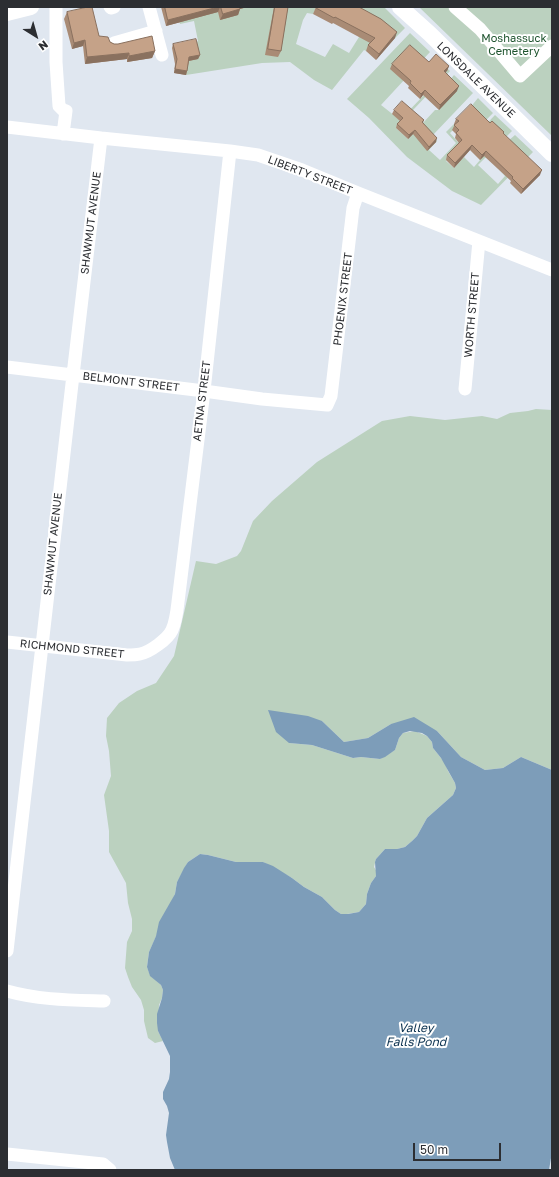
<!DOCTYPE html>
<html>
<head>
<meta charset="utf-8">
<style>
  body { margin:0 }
  #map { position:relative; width:559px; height:1177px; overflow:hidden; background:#e0e7f0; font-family:"Golos Text",sans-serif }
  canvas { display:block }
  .frame { position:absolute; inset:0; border:8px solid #2c2e32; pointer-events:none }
  .north { position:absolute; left:16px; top:16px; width:40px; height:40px; -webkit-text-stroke:3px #fff; paint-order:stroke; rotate:143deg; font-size:11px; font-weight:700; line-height:16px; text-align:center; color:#2c2e32 }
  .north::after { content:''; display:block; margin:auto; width:14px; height:18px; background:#2c2e32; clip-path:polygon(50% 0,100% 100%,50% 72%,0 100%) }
  .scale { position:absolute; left:413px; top:1143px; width:88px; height:18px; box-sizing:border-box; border:2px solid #2c2e32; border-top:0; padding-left:5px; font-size:12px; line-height:14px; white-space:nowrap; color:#2c2e32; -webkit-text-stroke:3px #fff; paint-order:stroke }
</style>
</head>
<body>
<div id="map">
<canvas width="559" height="1177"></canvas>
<div class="frame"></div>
<div class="north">N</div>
<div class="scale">50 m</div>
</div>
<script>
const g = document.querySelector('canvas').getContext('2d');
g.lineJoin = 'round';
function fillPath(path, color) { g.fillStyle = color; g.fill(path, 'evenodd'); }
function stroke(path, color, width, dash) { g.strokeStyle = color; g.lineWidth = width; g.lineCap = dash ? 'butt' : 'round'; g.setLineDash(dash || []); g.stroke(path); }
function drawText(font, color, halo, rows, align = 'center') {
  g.font = font + ' "Golos Text",sans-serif'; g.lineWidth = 4; g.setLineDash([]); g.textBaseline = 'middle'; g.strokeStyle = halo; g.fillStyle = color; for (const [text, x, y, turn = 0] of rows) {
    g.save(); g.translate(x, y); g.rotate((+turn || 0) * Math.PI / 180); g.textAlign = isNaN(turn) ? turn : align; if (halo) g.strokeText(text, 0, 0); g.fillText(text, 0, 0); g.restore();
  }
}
fillPath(new Path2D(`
  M177,7H317L313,14L307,13L303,20L296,44L325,57L333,44L349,53L359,37V7H384L405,28L395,38L385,29L366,51L364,50L332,90L314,80L290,62L262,63L186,75C187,66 190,47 198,41L194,21L180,24Z
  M419,7H552V136Z
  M410,33L430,52L381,105L400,120L447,71L436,58L450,71L396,128L408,139L435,110H439L448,82L454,75L473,93L432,136L437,141L429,150L440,160L456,143L446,132L454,124L457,126L450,133L458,142L469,109L478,98L493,113L446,161L454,168L464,157L474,167L480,160L470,141L495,115L512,131L478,165L498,184L505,176L493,163L508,141L515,135L533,152L481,205L452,191L407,157L369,118L347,99Z
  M536,409L552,410V770L521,757L503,768L485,770L461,757L437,731L391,724L368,738L344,742L322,721L289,743L312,745L353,758L361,757L380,759L395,750L399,738L403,733L415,731L427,736L432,742L433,748L445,763L448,771L455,783L456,788L453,795L427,818L417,836L412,841L405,847L397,849H385L376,859L374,867L377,872L376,876L371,883L367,894L366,904L359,912L347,914H341L335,910L322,897L304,887L292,878L263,862H236L208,855L200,854L188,862L177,882L175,894L149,952L148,959L147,967L150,975L161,985L163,990L162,998L159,1005L158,1031L163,1041L155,1043L148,1038L144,1021V1010L141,1000L132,987L128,977L125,968L127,942L132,931V919L128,903L126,883L109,852V831L104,795L111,776L109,751L106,736L107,718L119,703L137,691L156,683L174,656L196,561L216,564L237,556L241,551L253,521L272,501L317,462L382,421L410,416L445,420L482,416L497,419L510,413L528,411Z`), '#bbd1bf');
fillPath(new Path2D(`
  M268,710L308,716L322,721L344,742L368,738L391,724L414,717L437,731L461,757L485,770L503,768L521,757L552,770V1152L549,1170H175L170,1158L167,1142L166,1135L169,1113L167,1106L163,1099V1092L169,1079L170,1072V1056L158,1031L157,1023V1014L162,998L163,990L161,985L150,976L147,967L149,952L156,936L159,922L175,894L177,882L184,868L188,862L200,854L208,855L236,862H263L273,866L292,878L304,887L322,897L335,910L341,914H348L359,912L366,904L367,894L371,883L376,876L375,862L376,859L385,849H397L405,847L412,841L417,836L427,818L453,795L456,788L455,783L441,758L433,748L432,742L427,736L422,733L410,731L403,733L399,738L395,750L385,757L380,759L361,757L353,758L312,745L289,743L276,732Z`), '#7d9db9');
stroke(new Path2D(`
  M56,7V62L59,106L63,110L66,111L63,134
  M110,7L111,8L114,7
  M149,7L162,55
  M455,7L480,29L520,76L552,46
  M114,43L156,31
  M7,127L101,138L230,151L258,155L302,170L358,193L552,270
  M7,367L204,391L262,399L327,405L331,396L353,208L358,193
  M465,389L479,241
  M7,642L127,655C131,655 136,655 140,654C150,652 168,639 172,630C176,621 177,611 178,602L204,391L230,151
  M7,951L73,375L101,138
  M7,991C39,1000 71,1000 104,1001
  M7,1154L103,1164L110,1170`), '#fff', 13);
stroke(new Path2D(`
  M400,7L430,34L552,154
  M7,13L31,7`), '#fff', 16);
fillPath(new Path2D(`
  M161,7H247L240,9L238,15L220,20L218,12L166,26Z
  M274,7H288L281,51L278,57L265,55Z
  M316,7L395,38L376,60L366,51L368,45L370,43L333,23L332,24L313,14Z
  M67,12L99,36L114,44L155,51L152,58L127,62V59L85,64L83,46L72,49L64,19Z
  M173,44L200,55L198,59L189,61L186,75L174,73L175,64L172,48Z
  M429,62L449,66L447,71L445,72L457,91L439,110L423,95L420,99L408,88L409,86L390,69L392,64Z
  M394,110L424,120L423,123L436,142L427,151L413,134L408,139L396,128L397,124L400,121L392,114Z
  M456,119L490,123L504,132L503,134L540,175L521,194L510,183L511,181L484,156L480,160L470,150L454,168L446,160L447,155L459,143L455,138L456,134L452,130L455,124H454Z`), '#a98b75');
fillPath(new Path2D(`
  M218,7H220L218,12L166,26L168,20Z
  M238,7H247L237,10Z
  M240,9L238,15L220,20L223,14Z
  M397,32L395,38L376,60L379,54Z
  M85,40L83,46L72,49L74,43Z
  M155,51L152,58L127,62L129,56Z
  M129,53L127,59L85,64L87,57Z
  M200,55L198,59L188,61L189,57Z
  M449,66L447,71L442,76L444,71Z
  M175,69L187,71L186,75L174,73Z
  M459,86L457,91L439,110L440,105Z
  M425,90L423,95L420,99L421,94Z
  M415,130L413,134L408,139L409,135Z
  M437,138L436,142L427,151L429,147Z
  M472,145L470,150L454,168L455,163Z
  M486,151L484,156L480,160L482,155Z
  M542,170L540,175L521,194L523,189Z`), '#8a715f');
const building = new Path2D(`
  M88,7H92L99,36L108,37L110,42L114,44H118L152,36L155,51L129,56V53L87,57L85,40L74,43L67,12Z
  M165,7H218L168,20Z
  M221,7H240V9L223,14Z
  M275,7H288L281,51L268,49Z
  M316,7H359L381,19L397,32L379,54L368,45L375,38L335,17L334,18L316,8Z
  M196,39L200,55L189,57L187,71L175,69L177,59L173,44Z
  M410,45L429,62L436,54L449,66L444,71L459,86L440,105L425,90L421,94L410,83L411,81L392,64Z
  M402,101L424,120L422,122L437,138L429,147L415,130L409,135L397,124L403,118L394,110Z
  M471,104L490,123L492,121L504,132L503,133L542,170L523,189L512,178L513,177L486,151L482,155L472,145L455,163L447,155L462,140L456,133L459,130L454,125L459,121L456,119Z`);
fillPath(building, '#c5a288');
stroke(building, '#8a715f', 1);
drawText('11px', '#1d532d', '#fff', [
  ["Moshassuck",514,39],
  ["Cemetery",514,52]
]);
drawText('11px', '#2c2e32', '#fff', [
  ["LONSDALE AVENUE",476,80,44],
  ["LIBERTY STREET",310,175,21],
  ["SHAWMUT AVENUE",91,223,-83],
  ["PHOENIX STREET",343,299,-83],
  ["WORTH STREET",472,315,-85],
  ["BELMONT STREET",131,382,7],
  ["AETNA STREET",202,401,-83],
  ["SHAWMUT AVENUE",53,544,-84],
  ["RICHMOND STREET",72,649,6]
]);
drawText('italic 12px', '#0d3351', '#fff', [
  ["Valley",416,1028],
  ["Falls Pond",416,1042]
]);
</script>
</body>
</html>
